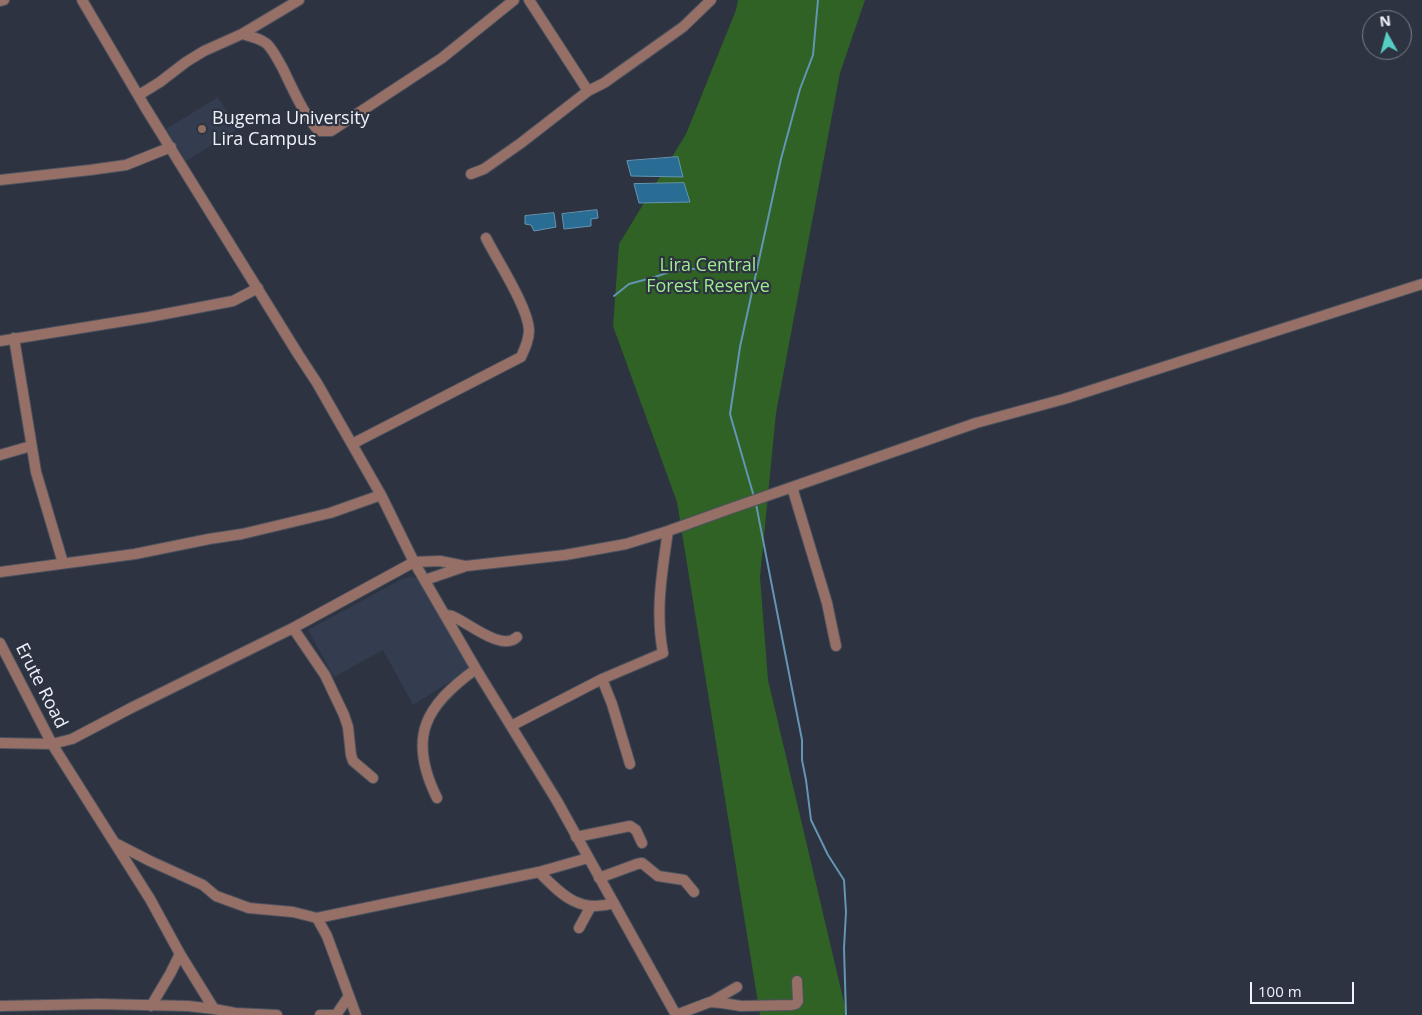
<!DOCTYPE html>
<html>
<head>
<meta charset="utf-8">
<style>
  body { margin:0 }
  #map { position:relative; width:1422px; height:1015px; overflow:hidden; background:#2d3340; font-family:"Open Sans",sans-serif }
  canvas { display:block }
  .north { position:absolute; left:1362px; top:10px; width:50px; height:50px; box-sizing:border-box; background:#2d3340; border:1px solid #7a7f8b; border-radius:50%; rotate:353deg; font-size:14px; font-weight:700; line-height:20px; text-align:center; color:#eef2fb }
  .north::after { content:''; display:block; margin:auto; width:18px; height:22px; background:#56cec3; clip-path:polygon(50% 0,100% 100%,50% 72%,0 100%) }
  .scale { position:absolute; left:1250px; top:982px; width:104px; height:22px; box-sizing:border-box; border:2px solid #eef2fb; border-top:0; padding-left:6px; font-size:15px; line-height:18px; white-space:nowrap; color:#eef2fb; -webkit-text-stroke:4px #2d3340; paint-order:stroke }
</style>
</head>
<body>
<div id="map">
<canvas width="1422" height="1015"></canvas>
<div class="north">N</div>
<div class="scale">100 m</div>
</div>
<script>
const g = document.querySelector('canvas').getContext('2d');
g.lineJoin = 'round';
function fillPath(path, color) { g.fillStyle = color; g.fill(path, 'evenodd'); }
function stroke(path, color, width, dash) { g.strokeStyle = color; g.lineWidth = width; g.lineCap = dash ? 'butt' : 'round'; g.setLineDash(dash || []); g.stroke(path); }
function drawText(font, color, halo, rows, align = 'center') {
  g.font = font + ' "Open Sans",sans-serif'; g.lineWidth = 4.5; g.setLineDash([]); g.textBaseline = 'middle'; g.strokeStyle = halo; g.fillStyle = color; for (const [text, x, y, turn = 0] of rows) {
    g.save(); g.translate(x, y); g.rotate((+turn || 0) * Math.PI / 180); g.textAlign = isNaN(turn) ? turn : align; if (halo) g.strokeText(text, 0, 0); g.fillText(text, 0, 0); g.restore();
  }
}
fillPath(new Path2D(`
  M218,97L238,129L186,161L166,129Z
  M410,577L418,578L474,667L413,705L383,650L334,677L308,630L402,579Z`), '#343c4f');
fillPath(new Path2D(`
  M738,0H865L840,73L776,413L760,577L768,680L847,1015H760L677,502L613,326L619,244L686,134L736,10Z`), '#2f6224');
const water = new Path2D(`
  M678,157L683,177L631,176L627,161Z
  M684,183L690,202L639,203L634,184Z
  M597,210L598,218L591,219V226L564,229L562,214Z
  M554,213L556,227L534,231L531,225L525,224V216Z`);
fillPath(water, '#296d94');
stroke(water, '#6495b3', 1);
stroke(new Path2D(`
  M614,296L629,284L655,277L675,270L724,267L756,269
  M754,497L730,414L740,347L781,159L800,89L813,55L818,0
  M756,504L802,740V760L806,780L811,820L828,855L844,880L846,912L844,948L846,1015`), '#6495b3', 2);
const minor = new Path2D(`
  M82,0L145,107L298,354L317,383L381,495L414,562L476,669L557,801L676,1015L710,1002L722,1003L741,1006L792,1005L796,1004L798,1001L797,981
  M529,0L588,91L604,83L683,27L711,0
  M0,1L4,0
  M242,34C250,36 260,38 267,44C274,51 277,59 282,67C292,87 304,116 319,131H331L442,58L514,0
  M139,95L160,82L186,62L204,51L242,34L299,0
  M471,174L484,169L521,143L588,91
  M0,180L90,170L126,165L171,147
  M14,338L36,472L63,563
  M0,341L149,317L233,301L258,288
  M352,444L521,357C525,348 529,340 529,330C528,307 497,260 486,238
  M0,455L31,446
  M792,487L827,603L836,646
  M0,572L135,554L209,539L242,534L330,513L381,495
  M425,580L466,566L565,555L626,544L668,531L732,508L976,423L1064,399L1422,284
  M446,615L452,616L458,619C472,626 503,651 517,637
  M293,628L325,675L344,715L348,727L351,755L353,761L373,778
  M0,643L52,744L150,899L180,954L214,1009
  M602,679L612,704L630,764
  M511,726L602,679L663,653C655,612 662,572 668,531
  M0,743L52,744L72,739L131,708L293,628L414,562L440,561L465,566
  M437,798C407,737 425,706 476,669
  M576,837L630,826L636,830L642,843
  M117,844L150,861L203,885L216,896L249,908L293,912L317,918L327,936L356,1015
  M539,872L588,858
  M599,878L637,864L642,863L658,876L684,880L694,892
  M317,918L539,872C561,894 579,914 614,903
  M579,928L591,906
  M711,1002L737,987
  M0,1006L98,1004L188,1006L214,1009L235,1013L277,1015
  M151,1006L170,974L180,954
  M320,1015H337
  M336,1015L349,996`);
stroke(minor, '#4c525e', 12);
stroke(minor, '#967067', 10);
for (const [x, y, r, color] of [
  [202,129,5,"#8d6e63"]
]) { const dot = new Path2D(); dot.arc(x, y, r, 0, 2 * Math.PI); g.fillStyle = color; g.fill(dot); stroke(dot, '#2d3340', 2); }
drawText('18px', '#eef2fb', '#2d3340', [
  ["Bugema University",212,119],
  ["Lira Campus",212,140]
], 'left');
drawText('18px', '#9feb90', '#2d3340', [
  ["Lira Central",708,266],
  ["Forest Reserve",708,287]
]);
drawText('18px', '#eef2fb', '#2d3340', [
  ["Erute Road",41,686,63]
]);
</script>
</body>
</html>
